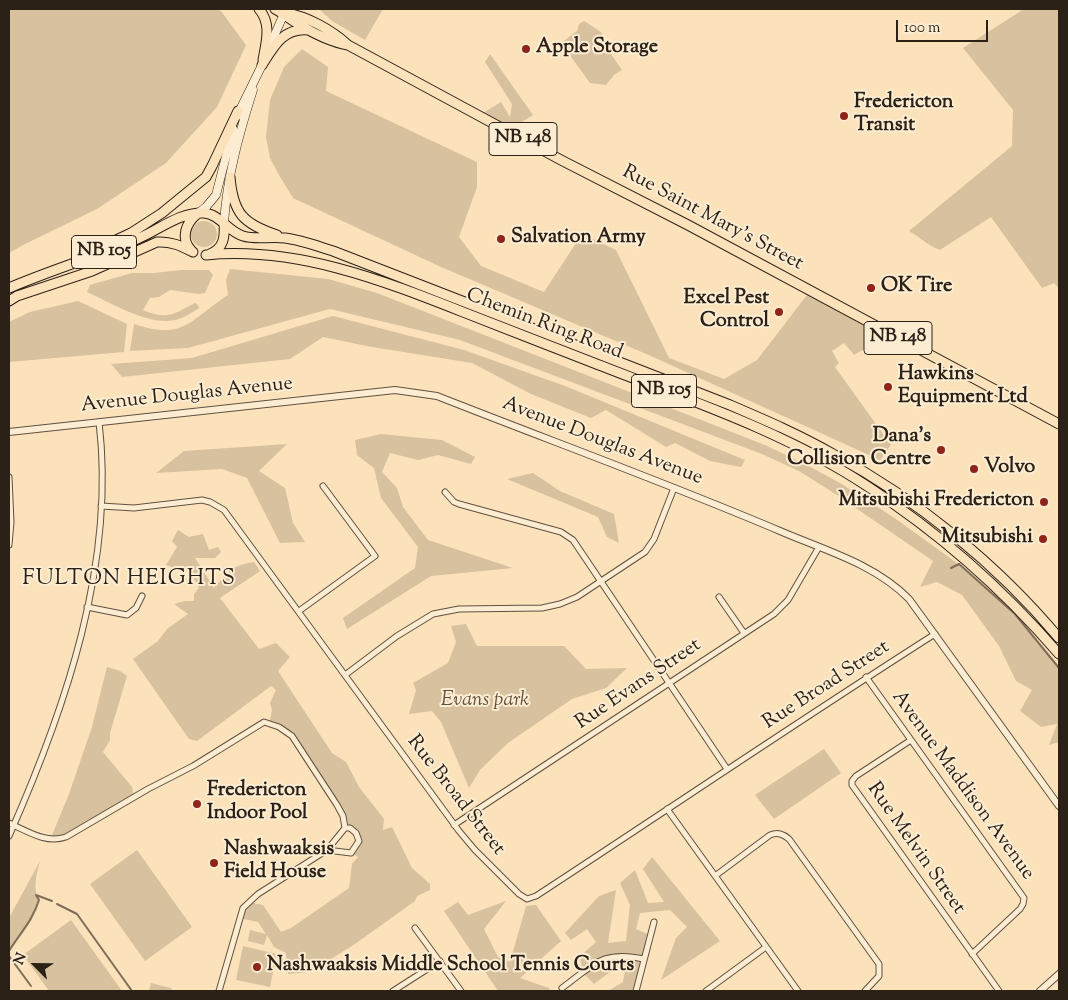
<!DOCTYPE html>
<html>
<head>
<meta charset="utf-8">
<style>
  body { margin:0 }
  #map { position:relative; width:1068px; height:1000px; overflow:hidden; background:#fbe2ba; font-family:"Sorts Mill Goudy",serif }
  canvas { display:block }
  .frame { position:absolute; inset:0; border:10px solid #2c2117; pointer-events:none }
  .north { position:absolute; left:10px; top:940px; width:50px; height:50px; -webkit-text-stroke:4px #fcecd2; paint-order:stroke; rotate:293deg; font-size:14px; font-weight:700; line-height:20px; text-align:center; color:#2c2117 }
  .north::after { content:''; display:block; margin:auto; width:18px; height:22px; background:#2c2117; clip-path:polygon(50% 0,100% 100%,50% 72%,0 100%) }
  .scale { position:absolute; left:896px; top:20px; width:92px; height:22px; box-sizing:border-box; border:2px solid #2c2117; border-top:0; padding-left:6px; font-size:15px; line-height:18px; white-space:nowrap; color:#2c2117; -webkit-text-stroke:4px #fcecd2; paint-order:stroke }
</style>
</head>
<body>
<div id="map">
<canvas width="1068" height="1000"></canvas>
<div class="frame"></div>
<div class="north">N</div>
<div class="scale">100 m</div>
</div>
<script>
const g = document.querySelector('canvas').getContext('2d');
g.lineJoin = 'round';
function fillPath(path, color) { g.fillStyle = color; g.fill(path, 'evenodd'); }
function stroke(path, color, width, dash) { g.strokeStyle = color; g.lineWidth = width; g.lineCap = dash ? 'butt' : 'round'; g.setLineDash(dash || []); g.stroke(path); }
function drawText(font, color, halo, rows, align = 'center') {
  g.font = font + ' "Sorts Mill Goudy",serif'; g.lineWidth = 4; g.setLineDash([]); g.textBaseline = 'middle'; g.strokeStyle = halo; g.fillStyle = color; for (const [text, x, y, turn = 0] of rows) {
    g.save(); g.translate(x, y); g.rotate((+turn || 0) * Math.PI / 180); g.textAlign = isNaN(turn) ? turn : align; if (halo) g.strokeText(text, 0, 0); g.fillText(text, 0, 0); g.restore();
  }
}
fillPath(new Path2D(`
  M9,9H217L221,11L246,45L217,107L166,163L97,209L25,244L9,253Z
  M319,9H383L365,40L332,21Z
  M1024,9H1059V288L1054,283L1042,288L991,217L940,250C928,246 920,237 909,231L1012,146L1013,110L963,48Z
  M584,21L601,32L609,51L622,70L614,75L606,85L590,83L561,43L577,31L579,24Z
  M302,49L328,67L326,91L477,162V187L459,237L481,266L544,292L582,234L616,250L669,358L724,379L757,360L810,291L890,334L854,355L844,343L832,351L839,363L835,367L891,445L880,460L651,356L441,267L293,198L279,175L270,158L266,137L270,100L284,67Z
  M490,54L533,115L520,123L539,142L483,113L501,102L510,117L512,104L485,62Z
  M191 234a13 13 0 1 1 26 0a13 13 0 1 1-26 0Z
  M230,269L328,279L377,293L765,445L803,463L840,483L896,519L954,561L1015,614L1059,668V742L1049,745L1057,724L1041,727L1020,711L1032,690L1016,681L999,646L962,595L937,582L920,587L933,561L834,493L799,471L762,454L460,340L330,309L188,348L130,351L134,324C185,341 189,320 228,295L226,280Z
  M181,270H209L213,275L205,293L199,294L170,290L159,297L150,298L143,310C168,320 172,315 195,303L198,305L199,308C192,312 183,319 175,320C149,326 111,303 87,292L90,285L132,273H154Z
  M78,301L127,324L124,352L9,362V322L30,312Z
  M333,316L464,350L565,386L745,460L741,467L710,461L675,443L666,447L606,410L591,418L531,394L472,363L372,347L323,337L290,359L122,377L111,364L192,358Z
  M381,434L442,440L475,457L471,464L438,455L418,460L390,453L382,472L397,488L403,507L428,540L513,568L431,576L347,629L343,618L415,568L418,547L381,498L374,468L357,455L355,440Z
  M287,444L259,471L285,488L293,523L305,542L280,543L247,478L222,469L156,473L184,451Z
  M533,473L560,491L614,514L619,543L607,537L598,517L507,479Z
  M178,530L189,537L203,534L209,550L218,547L221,552L215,558H195L214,588C229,571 230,566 254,562L260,571L220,598L259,649L276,643L290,657L278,671L332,753L346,762L359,787L384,819L383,830L392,827L412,868L430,884V890L417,896L415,901L355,944L310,972L288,974L286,953L274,947L267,935L264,945L248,941L250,930L266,934L258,922L239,918L248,902L263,905L281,932L291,928L349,888L352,864L358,857L351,853L359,841L356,833L345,828L343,816L286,730L269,725L272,710L270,703L276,690L271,686L197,741L189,739L133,659L158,641L167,629L188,614L174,604L184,601H194V594L199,588L187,567L175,568L166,565L177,547L172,541Z
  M466,624L477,646H564L586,669L627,668L606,688L572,699L508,743L480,770L469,788L441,722L432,711L409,714L416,690L413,683L448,663L456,642L451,626Z
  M107,667L120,671L127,676L110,733V740L103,752L132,787L134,797L66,837L50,840L69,794L92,727Z
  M824,749L841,773L774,819L755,795Z
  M137,850L192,927L145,961L90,884Z
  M652,857L720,941L661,980L676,938L687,927L670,910L640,913L636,929L650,935L636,991H608L623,982L625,971L618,966L594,984L583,973L580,956L596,942L587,929L571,940L565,933L599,896L616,890L608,943L626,941L630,905L620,883L635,870L648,903L664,902L643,869Z
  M40,861C37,873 32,888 39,900C32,922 20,933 9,951V918Z
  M506,901L484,929L498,957L510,962L526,906L536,905L561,941L520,978L549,988L550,991H498L444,911L458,902L468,915Z
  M71,920L122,991H49L23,955Z
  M243,946L277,954L270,987L236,980Z
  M151,983L171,988L172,991H149Z`), '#d8c19e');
stroke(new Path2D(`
  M951,568L959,564L1015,614L1059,668
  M36,895L52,901
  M57,904L77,914L132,991
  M9,951C20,933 32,922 39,900L36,895
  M9,956L31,986`), '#7e6d58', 2);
const minor = new Path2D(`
  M9,477L11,522L9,545
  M445,492L454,502L459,504L561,532L573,540L727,769
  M101,506L134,508L202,500L210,502L224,510L459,831L475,850L519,894L527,899L536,896C669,809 800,720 935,634
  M719,597L744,633
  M87,607L127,615L136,608L142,596
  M299,611L375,556L323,486
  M345,675L397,636L433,614L459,609L542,608L560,604L577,597L645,552L654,539L674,488
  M866,677L1024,898L1023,904L1020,909L972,954
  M911,740L856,776L852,781V785L999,991
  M667,809L798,991
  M9,823C27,831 46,844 66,837L148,789L193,766L264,722L279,727L292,736L337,805L343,816L345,828L327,850L258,894L243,908L219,991
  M454,825L774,614L788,600L819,547
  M9,836C65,710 116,563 99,422
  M327,850L351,853L359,841L356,833L350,828H345
  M715,876L770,835C778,832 783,834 789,839L879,964V976L865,991
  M415,928L461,991
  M562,988C594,965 601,950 644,959
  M393,991L440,961
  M636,991L654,922
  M706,991L766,947`);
const tertiary = new Path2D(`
  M9,432L395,390L437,396C551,441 667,483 780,531C824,550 875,564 909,599L1059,806
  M1040,991L1059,974`);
const secondary = new Path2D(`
  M268,50L286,9
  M237,116L264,61
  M197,214L206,207L216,195L233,129
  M224,223C227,177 239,134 253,90`);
const primary = new Path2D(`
  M259,9C272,24 266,42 263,60
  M275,9C283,13 288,18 295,22C311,32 330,42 348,45
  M285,13C307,16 332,30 348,45L561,160L688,225L1059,424
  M262,65C274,46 283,28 308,30`);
const trunk = new Path2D(`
  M230,177C233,213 243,224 277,235
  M99,248L131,233L162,213L206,177L212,166L238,111
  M191,250C180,238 186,223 197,214
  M210,254C224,248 225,237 224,223
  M206,255C295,246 382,280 463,312C507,329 550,346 594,363C686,399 784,431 867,486C940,533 1002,588 1059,654
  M9,288C51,270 95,257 137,239C159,230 179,212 204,213C220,214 228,232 243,236C256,240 271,236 285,238C301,240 317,246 333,251L730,405C765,420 800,435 833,454C918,500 997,564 1059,638
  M9,301L17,296L92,271L157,242C171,241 181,246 193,252`);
stroke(minor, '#605140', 7);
stroke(tertiary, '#605140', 8);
stroke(secondary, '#2c2117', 9);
stroke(primary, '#2c2117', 11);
stroke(trunk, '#2c2117', 11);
stroke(minor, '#fcecd2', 5);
stroke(tertiary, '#fcecd2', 6);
stroke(secondary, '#fcecd2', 8);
stroke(primary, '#fbe2ba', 9);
stroke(trunk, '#fbe2ba', 9);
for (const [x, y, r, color] of [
  [526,49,5,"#8f2418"],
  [844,116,5,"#8f2418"],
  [501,239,5,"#8f2418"],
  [871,288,5,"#8f2418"],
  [779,312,5,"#8f2418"],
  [888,387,5,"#8f2418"],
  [941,450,5,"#8f2418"],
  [974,469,5,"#8f2418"],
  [1044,502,5,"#8f2418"],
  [1043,539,5,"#8f2418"],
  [197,804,5,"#8f2418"],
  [214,863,5,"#8f2418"],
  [257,967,5,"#8f2418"]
]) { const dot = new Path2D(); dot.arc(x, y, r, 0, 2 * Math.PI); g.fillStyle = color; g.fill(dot); stroke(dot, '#fcecd2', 2); }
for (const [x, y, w] of [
  [523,139,68],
  [104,252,65],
  [898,338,68],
  [664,391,65]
]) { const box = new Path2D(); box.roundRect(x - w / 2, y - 16.5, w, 33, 4); g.fillStyle = '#fcecd2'; g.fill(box); stroke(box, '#2c2117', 1); }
drawText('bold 19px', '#2c2117', null, [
  ["NB 148",523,139],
  ["NB 105",104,252],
  ["NB 148",898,338],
  ["NB 105",664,391]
]);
drawText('bold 20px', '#2c2117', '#fcecd2', [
  ["Apple Storage",536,49],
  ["Fredericton",854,104],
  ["Transit",854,127],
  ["Salvation Army",511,239],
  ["OK Tire",881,288],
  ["Excel Pest",769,300,"right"],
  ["Control",769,323,"right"],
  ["Hawkins",898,376],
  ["Equipment Ltd",898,399],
  ["Dana's",931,438,"right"],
  ["Collision Centre",931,461,"right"],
  ["Volvo",984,469],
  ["Mitsubishi Fredericton",1034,502,"right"],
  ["Mitsubishi",1033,539,"right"],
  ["Fredericton",207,792],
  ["Indoor Pool",207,815],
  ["Nashwaaksis",224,851],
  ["Field House",224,874],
  ["Nashwaaksis Middle School Tennis Courts",267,967]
], 'left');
drawText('20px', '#2c2117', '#fcecd2', [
  ["Rue Saint Mary's Street",712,219,28],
  ["Chemin Ring Road",544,325,21],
  ["Avenue Douglas Avenue",187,396,-6],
  ["Avenue Douglas Avenue",602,442,21],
  ["Rue Evans Street",639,685,-34],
  ["Rue Broad Street",827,686,-33],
  ["Avenue Maddison Avenue",962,786,54],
  ["Rue Broad Street",455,796,52],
  ["Rue Melvin Street",915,849,55]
]);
drawText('italic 20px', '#605140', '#fcecd2', [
  ["Evans park",485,702]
]);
g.letterSpacing = '1px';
drawText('22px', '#2c2117', '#fcecd2', [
  ["FULTON HEIGHTS",129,580]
]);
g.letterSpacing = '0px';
</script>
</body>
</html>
